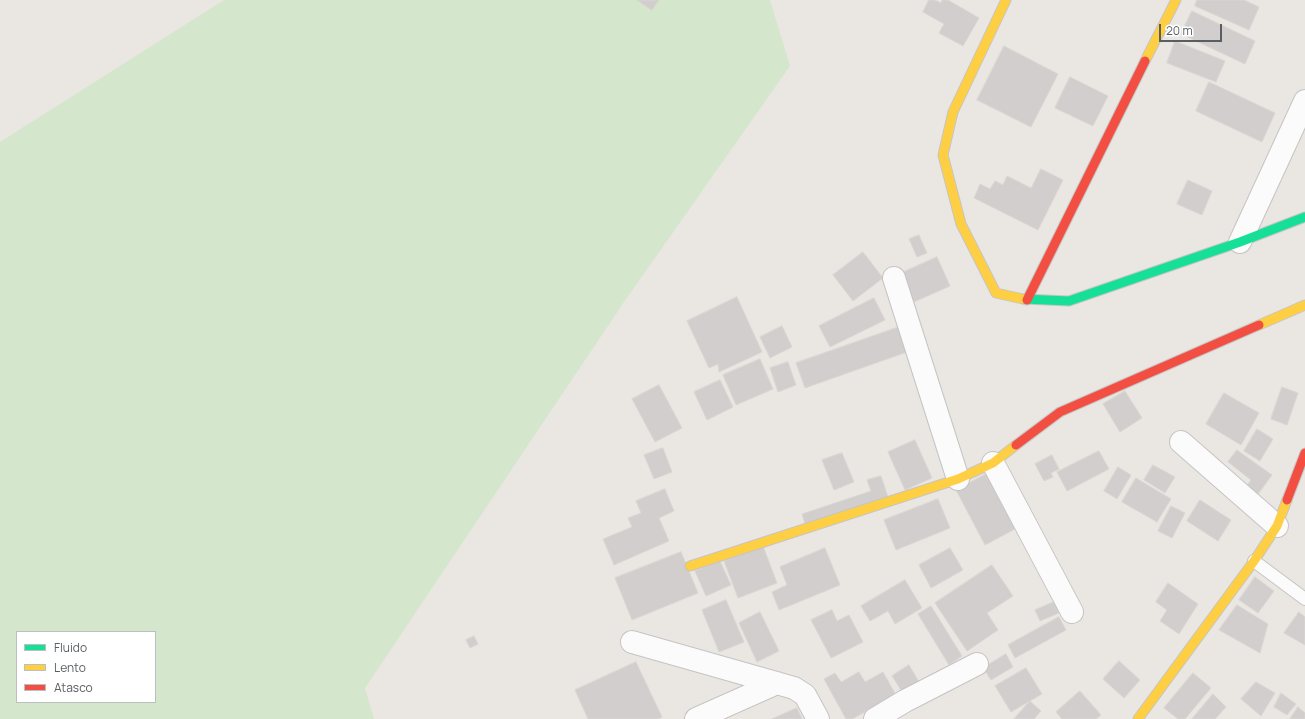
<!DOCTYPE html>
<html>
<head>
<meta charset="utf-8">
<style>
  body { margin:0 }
  #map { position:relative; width:1305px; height:719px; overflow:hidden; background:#eae6e2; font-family:Manrope,sans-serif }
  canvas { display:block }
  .legend { position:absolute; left:16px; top:631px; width:140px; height:72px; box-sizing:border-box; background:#fff; border:1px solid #bcbfc0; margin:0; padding:5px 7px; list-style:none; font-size:12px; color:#585e62 }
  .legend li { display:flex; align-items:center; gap:8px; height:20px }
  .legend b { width:20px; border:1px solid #bcbfc0 }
  .scale { position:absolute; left:1159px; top:24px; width:63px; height:18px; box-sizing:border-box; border:2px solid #585e62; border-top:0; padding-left:5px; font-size:12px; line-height:14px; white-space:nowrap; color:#585e62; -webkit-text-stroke:3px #fff; paint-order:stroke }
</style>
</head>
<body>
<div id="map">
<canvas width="1305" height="719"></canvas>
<ul class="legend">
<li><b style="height:5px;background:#16e098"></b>Fluido</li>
<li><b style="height:5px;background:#ffcf43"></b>Lento</li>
<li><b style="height:5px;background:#f24e42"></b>Atasco</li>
</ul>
<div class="scale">20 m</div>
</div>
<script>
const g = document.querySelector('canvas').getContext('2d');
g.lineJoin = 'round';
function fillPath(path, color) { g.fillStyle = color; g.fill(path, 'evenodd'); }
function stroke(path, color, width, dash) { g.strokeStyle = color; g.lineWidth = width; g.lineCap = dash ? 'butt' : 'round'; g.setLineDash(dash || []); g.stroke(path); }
fillPath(new Path2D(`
  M224,0H770L790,66L624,302L365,688L374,719H0V142ZM17,632H155V702H17Z`), '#d4e7cc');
const building = new Path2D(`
  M637,0H659L652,10Z
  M929,0H935L941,3L942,0H948L979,18L963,46L939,33L944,24L923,12Z
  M1197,0H1244L1259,7L1249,30L1195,6Z
  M1192,11L1255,41L1245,64L1181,34Z
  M1175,41L1225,61L1216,82L1167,63Z
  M1004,46L1058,74L1031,127L977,100Z
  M1070,77L1108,96L1093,126L1055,108Z
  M1209,82L1275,113L1262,142L1196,111Z
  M1041,169L1063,180L1038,230L974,198L980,184L990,189L995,181L1003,185L1007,176L1031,188Z
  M1188,180L1212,191L1202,215L1177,204Z
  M919,235L927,253L917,257L909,239Z
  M863,252L883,278L853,301L833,275Z
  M937,257L950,286L907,305L895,276Z
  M737,297L762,352L719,372L718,364L709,368L687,321Z
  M874,298L885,320L830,347L819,326Z
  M782,326L792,347L770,358L760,337Z
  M899,327L907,352L805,388L796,363Z
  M760,359L773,389L736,405L723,375Z
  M788,362L796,385L778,392L770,368Z
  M720,380L733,407L707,420L694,392Z
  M659,385L682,428L655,442L632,399Z
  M1282,387L1298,393L1287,425L1271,419Z
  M1125,391L1142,418L1120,432L1103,404Z
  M1224,393L1259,413L1241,445L1206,424Z
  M1257,429L1273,439L1260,461L1244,451Z
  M915,440L932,478L905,490L888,452Z
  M663,448L672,472L654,479L644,455Z
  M1237,450L1272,475L1253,501L1242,492L1251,480L1228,462Z
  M1099,451L1109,469L1067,491L1057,472Z
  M842,453L854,482L834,490L822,460Z
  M1052,455L1059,469L1051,473L1053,477L1044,481L1035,464Z
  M1153,465L1175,477L1165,493L1144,480Z
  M1118,467L1131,475L1117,499L1104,491Z
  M986,474L1015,529L985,545L956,490Z
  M881,476L889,500L806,527L802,514L871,491L867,480Z
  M1136,478L1171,499L1157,522L1122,502Z
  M665,489L674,511L659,518L669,541L614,565L603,539L632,527L628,518L641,513L636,501Z
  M938,499L950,528L896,550L884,520Z
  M1200,500L1231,520L1218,541L1187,521Z
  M1171,506L1185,513L1172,538L1158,531Z
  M763,546L777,583L738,598L724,561Z
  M825,548L840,585L779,610L772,592L787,585L780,567Z
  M950,548L963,570L931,588L919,565Z
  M681,552L698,593L632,620L615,578Z
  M720,561L731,585L706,596L695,571Z
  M992,565L1013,596L987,613L998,630L967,651L935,603Z
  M1255,577L1274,591L1258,613L1239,600Z
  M905,580L922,608L895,624L888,611L870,621L861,606Z
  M1168,583L1198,604L1179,634L1160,621L1167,610L1156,602Z
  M726,600L744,642L719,652L702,610Z
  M1054,602L1059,613L1040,621L1035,610Z
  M1237,605L1268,624L1260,653L1219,630Z
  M931,606L962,656L949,665L918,614Z
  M832,610L837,621L849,615L863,642L831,658L811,620Z
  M760,612L779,651L757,662L739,623Z
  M1299,612L1305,617V645L1284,633Z
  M1059,617L1066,630L1015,658L1008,645Z
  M474,636L478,644L470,648L466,640Z
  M1006,654L1013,667L991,680L983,668Z
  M1119,661L1140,680L1124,698L1103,679Z
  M636,662L662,717L658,719H588L575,690Z
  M909,665L922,687L901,690L892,676Z
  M1026,668L1042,694L1011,712L995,686Z
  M859,672L865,682L883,672L896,695L852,719H846L824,679L835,673L841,682Z
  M1193,673L1211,688L1185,719H1178L1164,708Z
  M1256,682L1275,693L1261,716L1241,699Z
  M1080,691L1101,715L1096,719H1062L1056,712Z
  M1281,693L1296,704L1287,715L1274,707Z
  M1213,694L1226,707L1215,719H1192Z
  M1030,701L1041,711L1034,719H1014Z
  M1298,707L1305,713V719H1290Z
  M797,708L802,719H772Z`);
fillPath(building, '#d1cecd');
stroke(building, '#dad6d2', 1);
const lane = new Path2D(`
  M1254,561L1305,599`);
const street = new Path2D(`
  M1240,242L1305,101
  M894,278L958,479
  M1181,442L1277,526
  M993,463L1072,612
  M632,642L794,688L805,695L818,719
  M696,719L777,683
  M875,719L905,701L977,664`);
const fast = new Path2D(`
  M1023,299L1069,301L1240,242L1305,217`);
const slow = new Path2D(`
  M1006,0L953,112L943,155L961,224L996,293L1023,299
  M1145,61L1176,0
  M1259,325L1305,305
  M690,566L958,479L993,463L1016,445
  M1138,719L1254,561L1277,526L1287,500`);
const jam = new Path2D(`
  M1027,300L1145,61
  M1016,445L1060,412L1259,325
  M1287,500L1305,453`);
stroke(lane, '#c5c4c4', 14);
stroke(street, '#c5c4c4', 24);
stroke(fast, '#c6c5c5', 11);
stroke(slow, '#c6c5c5', 11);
stroke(jam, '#c6c5c5', 11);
stroke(lane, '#fcfbfb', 12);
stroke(street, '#fcfbfb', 22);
stroke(fast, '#16e098', 9);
stroke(slow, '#ffcf43', 9);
stroke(jam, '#f24e42', 9);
</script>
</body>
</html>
